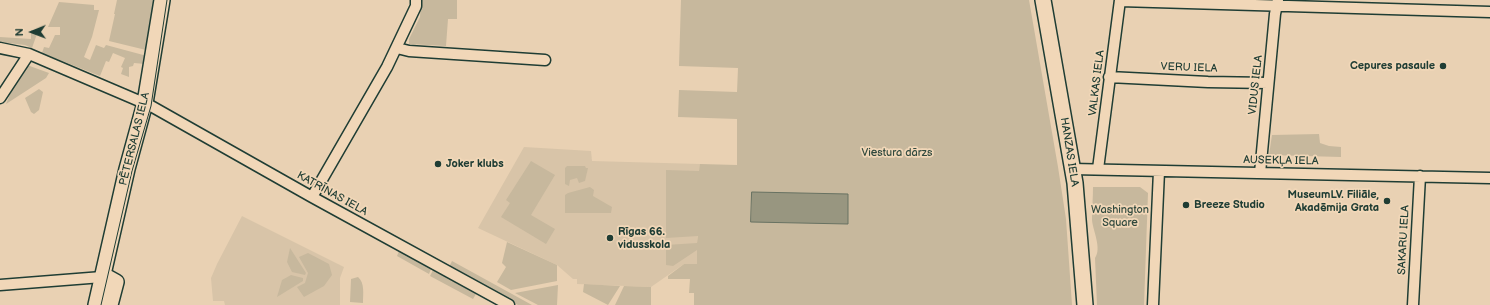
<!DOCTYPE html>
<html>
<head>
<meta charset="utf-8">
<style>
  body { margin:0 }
  #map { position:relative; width:1490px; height:305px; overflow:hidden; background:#e9d1b3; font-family:"Balsamiq Sans",sans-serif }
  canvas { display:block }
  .north { position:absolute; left:12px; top:12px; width:40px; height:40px; -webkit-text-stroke:3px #f1d7b8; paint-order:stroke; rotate:269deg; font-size:11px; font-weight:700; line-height:16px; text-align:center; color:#1f3d34 }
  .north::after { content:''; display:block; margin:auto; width:14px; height:18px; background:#1f3d34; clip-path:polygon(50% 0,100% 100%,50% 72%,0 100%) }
</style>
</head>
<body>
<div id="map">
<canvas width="1490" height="305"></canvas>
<div class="north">N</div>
</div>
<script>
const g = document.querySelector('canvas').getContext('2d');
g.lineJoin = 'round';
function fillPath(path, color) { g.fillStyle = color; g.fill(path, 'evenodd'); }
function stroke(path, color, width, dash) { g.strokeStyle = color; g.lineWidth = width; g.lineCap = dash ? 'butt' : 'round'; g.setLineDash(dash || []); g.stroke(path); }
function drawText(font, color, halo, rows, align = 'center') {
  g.font = font + ' "Balsamiq Sans",sans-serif'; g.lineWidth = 3.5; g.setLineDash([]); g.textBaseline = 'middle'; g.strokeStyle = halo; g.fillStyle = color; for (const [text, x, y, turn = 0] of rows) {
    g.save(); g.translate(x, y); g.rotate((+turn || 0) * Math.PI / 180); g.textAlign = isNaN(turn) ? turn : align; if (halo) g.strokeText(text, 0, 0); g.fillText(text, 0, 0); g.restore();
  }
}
fillPath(new Path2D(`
  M524,147L591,151L592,161L700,164L697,264H684L651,287L577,284V279H573L557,265L478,228Z
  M242,216L344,267L340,278V305H225L224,301H213L211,278L217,264Z`), '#d8c4a8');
fillPath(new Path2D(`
  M117,0H155L146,50L109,41L115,14H114Z
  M421,0H457V19H448L446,46L409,44V39L420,17Z
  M681,0H1029L1058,167L1066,219L1072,305H694V293H689L690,279H668V276L684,264H697V250L673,266L666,265V245L697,243L698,236L666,238V170L699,171L700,164L737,165V119L678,117L679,90L737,92L738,68L679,66Z
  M59,2L94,5V10H99L92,37L84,57L90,60L96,45L104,48L106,45L147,56L145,64L134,63L133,66L129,67V77L121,74L123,68L121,67L125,58L113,53L109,62L106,61L100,76L42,53L44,47L49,48L55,35H60V27H48Z
  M31,30L38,31L32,48L25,45L0,42V37L31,39Z
  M27,65L49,73L46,78L6,104L19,72Z
  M39,89L43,92L39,110L34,114L31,112L25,98Z
  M1319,134L1320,143L1329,146L1341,147V157L1269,155L1272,135Z
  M531,161L555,175L531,215L555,229L546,244L501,217L510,203L506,200Z
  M567,166H585L586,168H588L585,181L579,183L577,178L570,180L569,186L565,184V168Z
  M590,187L594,190L593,196L612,207L611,213H565V195L568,193Z
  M1093,187H1140L1148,193L1144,305H1097L1095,258C1102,248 1093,231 1092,220C1092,209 1093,198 1093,187Z
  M507,242L557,265V281L511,290L497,282L506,267L502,263Z
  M290,248L306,273L305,275L292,272L287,262Z
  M399,251L431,269L429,274L397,256Z
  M308,253L329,264L332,275L324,286L304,297L297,287L305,283L308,273L299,257Z
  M452,261L532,305H518L449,267Z
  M433,270L476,294L473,299L430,276Z
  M291,275L303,278V281L277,297L282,280Z
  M358,277C365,283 363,294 363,303L350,302L351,279Z
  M584,284L620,286L608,305L583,292Z
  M558,285L557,305H538L515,293Z
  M624,286L651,287V305H615Z`), '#c7b89d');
const water = new Path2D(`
  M752,192L848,194V224L751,222Z`);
fillPath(water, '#989680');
stroke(water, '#687262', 1);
const street = new Path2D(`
  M1120,1L1490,12
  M0,48L29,54L151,106L312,197L509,305
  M397,48L409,51L545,60
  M1109,77L1208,82L1268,83
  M0,98L29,54
  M1072,169L1490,178
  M1098,169L1120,0
  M1260,173L1275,14L1278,0
  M312,197L387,67L416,6V0
  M0,285L102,277
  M1153,305L1159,171
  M1413,305L1420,176`);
const secondary = new Path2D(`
  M1043,0L1075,183L1085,305
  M102,277H107L116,282L110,305
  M96,305L127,169L145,103L162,0`);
stroke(street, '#1f3d34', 13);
stroke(secondary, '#1f3d34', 18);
stroke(street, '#f1d7b8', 10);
stroke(secondary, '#f1d7b8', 15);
stroke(new Path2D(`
  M101,305L132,171L151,106L167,0`), '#1f3d34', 1);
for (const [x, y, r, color] of [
  [1443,66,4,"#1f3d34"],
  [438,164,4,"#1f3d34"],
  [1387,201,4,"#1f3d34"],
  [1186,205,4,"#1f3d34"],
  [610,238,4,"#1f3d34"]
]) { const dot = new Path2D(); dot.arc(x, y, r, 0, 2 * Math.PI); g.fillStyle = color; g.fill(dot); stroke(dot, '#f1d7b8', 1.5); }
drawText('bold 11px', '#1f3d34', '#f1d7b8', [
  ["Cepures pasaule",1435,66,"right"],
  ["Joker klubs",446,164],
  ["MuseumLV. Filiāle,",1379,195,"right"],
  ["Akadēmija Grata",1379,208,"right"],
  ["Breeze Studio",1194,205],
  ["Rīgas 66.",618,232],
  ["vidusskola",618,245]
], 'left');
drawText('11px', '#1f3d34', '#f1d7b8', [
  ["VERU IELA",1189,68,2],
  ["VALKAS IELA",1097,83,-83],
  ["VIDUS IELA",1256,85,-84],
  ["PĒTERSALAS IELA",135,139,-76],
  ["HANZAS IELA",1069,152,81],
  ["AUSEKĻA IELA",1281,161,1],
  ["KATRĪNAS IELA",332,194,29],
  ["SAKARU IELA",1404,240,-87]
]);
drawText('11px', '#30493e', '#f1d7b8', [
  ["Viestura dārzs",897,153],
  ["Washington",1120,210],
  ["Square",1120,223]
]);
</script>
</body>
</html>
